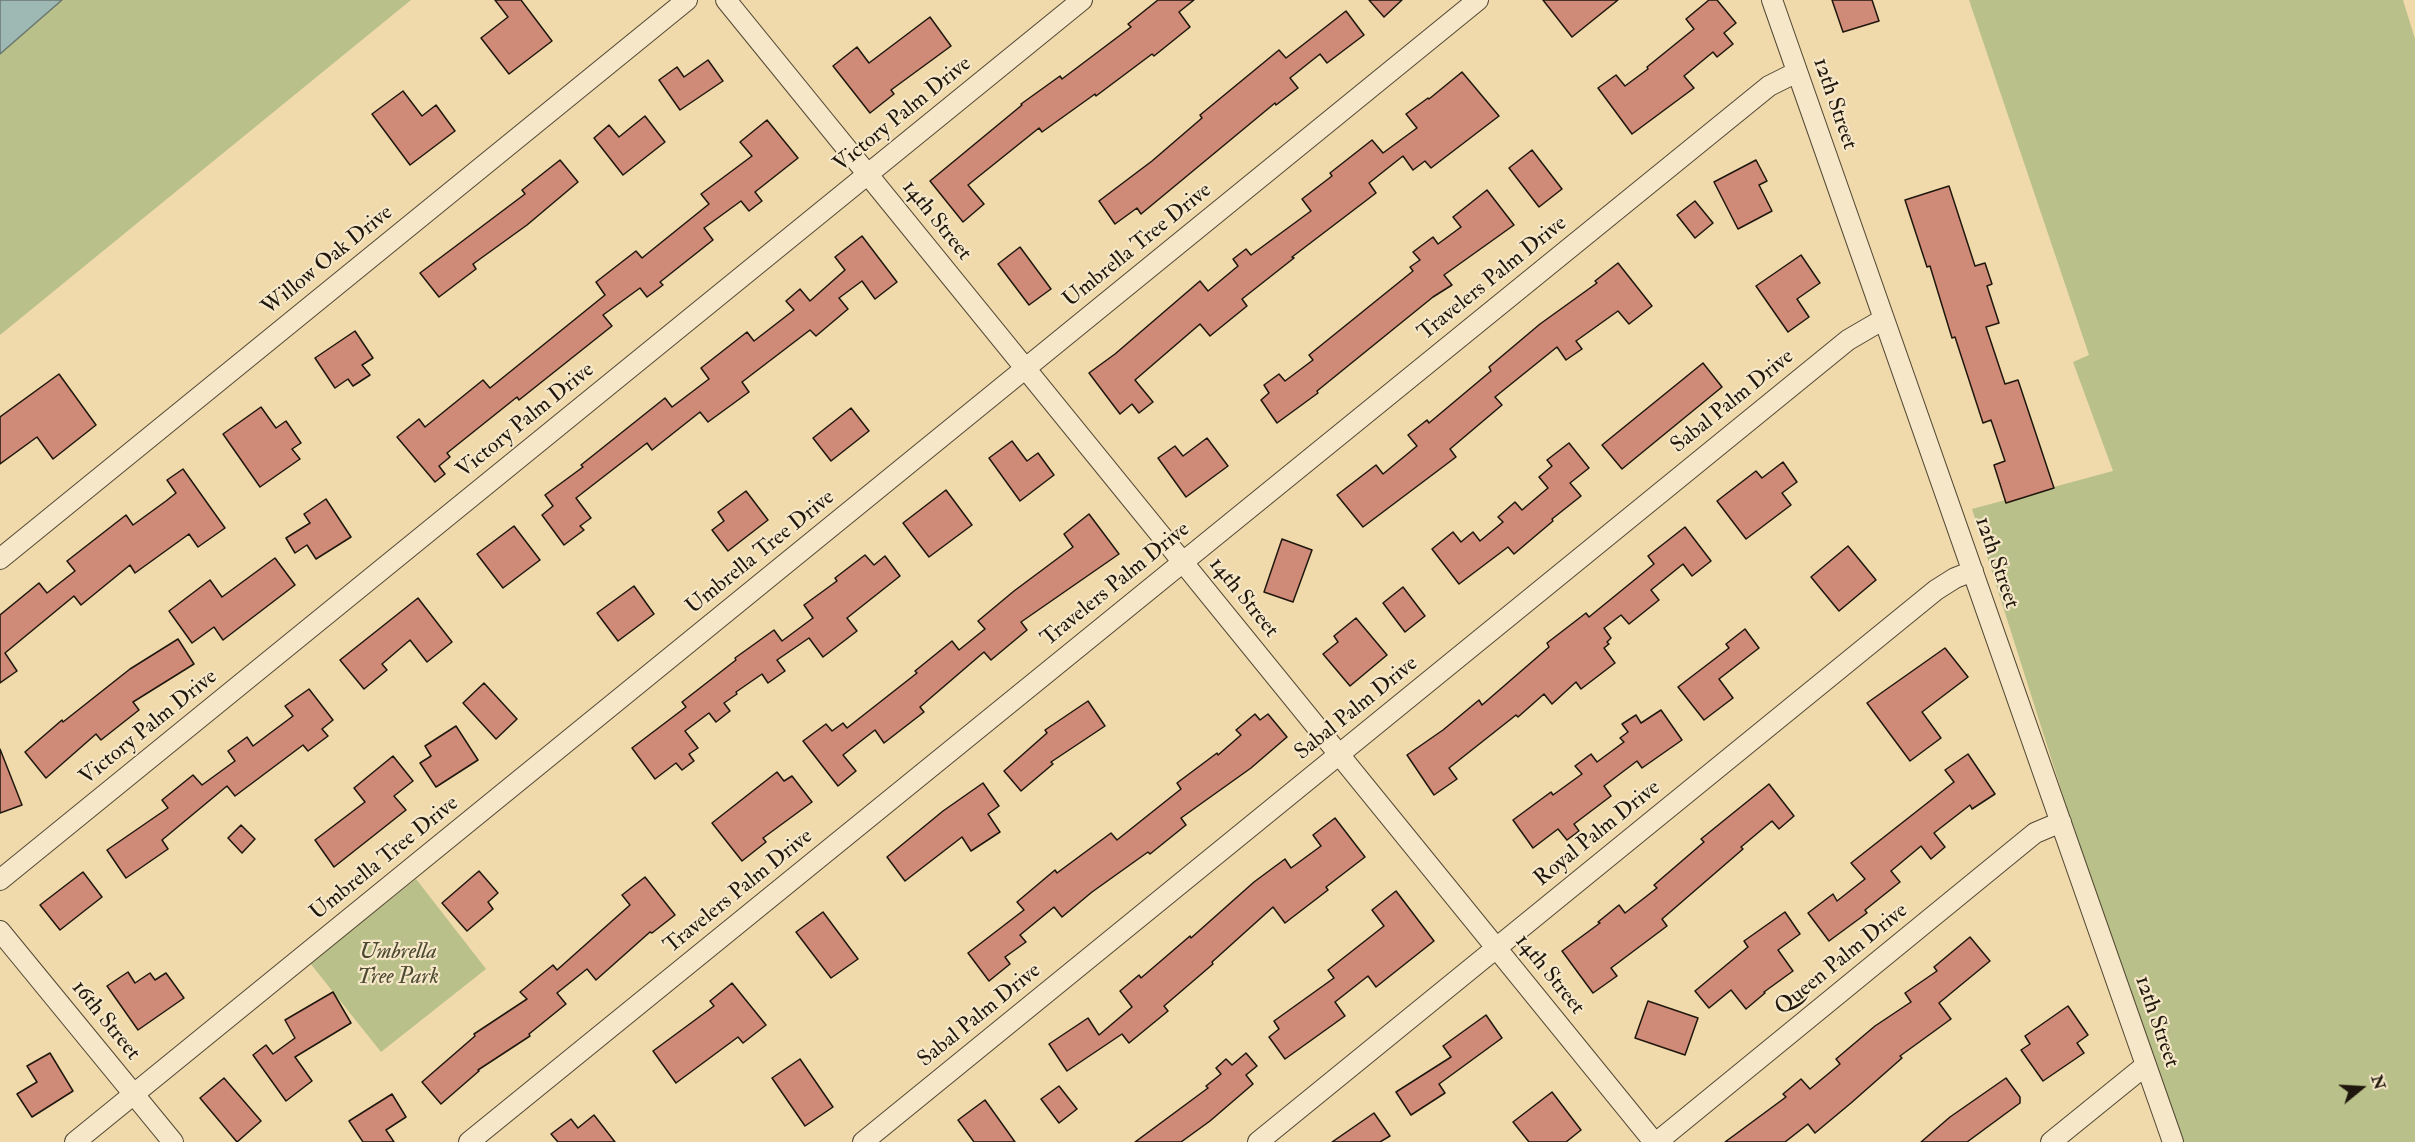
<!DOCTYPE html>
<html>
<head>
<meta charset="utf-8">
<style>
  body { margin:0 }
  #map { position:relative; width:2415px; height:1142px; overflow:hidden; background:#f0daab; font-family:"IM FELL Double Pica",serif }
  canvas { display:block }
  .north { position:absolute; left:2331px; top:1058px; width:60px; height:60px; -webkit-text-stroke:4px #f5e7c8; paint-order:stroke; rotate:72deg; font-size:16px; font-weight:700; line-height:24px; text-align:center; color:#1f170d }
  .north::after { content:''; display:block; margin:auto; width:21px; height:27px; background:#1f170d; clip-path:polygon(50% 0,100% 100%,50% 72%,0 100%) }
</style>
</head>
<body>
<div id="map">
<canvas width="2415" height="1142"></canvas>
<div class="north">N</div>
</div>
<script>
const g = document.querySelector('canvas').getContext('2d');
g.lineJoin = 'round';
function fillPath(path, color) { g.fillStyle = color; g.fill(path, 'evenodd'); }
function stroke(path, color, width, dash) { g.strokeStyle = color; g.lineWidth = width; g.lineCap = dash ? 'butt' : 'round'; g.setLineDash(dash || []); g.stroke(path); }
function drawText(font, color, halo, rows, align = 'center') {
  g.font = font + ' "IM FELL Double Pica",serif'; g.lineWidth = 4.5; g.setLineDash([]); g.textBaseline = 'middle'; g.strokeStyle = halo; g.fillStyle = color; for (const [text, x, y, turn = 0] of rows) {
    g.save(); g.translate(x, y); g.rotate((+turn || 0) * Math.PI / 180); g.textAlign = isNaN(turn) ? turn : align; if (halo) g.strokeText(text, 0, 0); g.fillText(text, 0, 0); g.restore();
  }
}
fillPath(new Path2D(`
  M62,0H411L0,335V54Z
  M1969,0H2403L2415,39V1142H2173L1972,509L2113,471L2073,362L2089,355Z
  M416,879L486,969L381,1052L310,963Z`), '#b9c089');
const water = new Path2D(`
  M0,0H62L0,54Z`);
fillPath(water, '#9eb8b4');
stroke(water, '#6b7871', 1.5);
const building = new Path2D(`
  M495,0H521L552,41L509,74L481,38L508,17Z
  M1158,0H1194L1179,12L1190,27L1154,56L1152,54L1096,96L1095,94L1042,132L1039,128L968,185L984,204L963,222L930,181L1022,105L1021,104L1060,76L1062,79L1131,27L1128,24Z
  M1369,0H1402L1384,17Z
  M1543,0H1618L1572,37Z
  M1709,0H1717L1736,23L1724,33L1733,44L1717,57L1713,52L1684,76L1694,88L1632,134L1598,88L1616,75L1625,86L1648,69L1647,67L1694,29L1686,19Z
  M1832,0H1872L1879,21L1843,32Z
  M1346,11L1364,35L1327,63L1320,54L1290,78L1298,88L1276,105L1275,103L1141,214L1137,208L1115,224L1099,201L1152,161L1202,118L1200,115L1279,50L1286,58Z
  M930,17L951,46L891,90L894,94L870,113L833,66L857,47L869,63Z
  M708,60L723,81L680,110L659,80L677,67L684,77Z
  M1462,72L1499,116L1431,168L1425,161L1413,170L1403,156L1369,183L1376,193L1292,257L1294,258L1242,299L1247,306L1210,336L1200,324L1135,380L1153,402L1139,413L1132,404L1120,414L1089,373L1115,354L1200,281L1208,291L1238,266L1233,259L1246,249L1251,255L1311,211L1302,199L1332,176L1330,173L1372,140L1383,153L1417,128L1406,114L1428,98L1429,99Z
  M403,91L422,116L436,105L455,131L410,165L372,114Z
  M645,116L665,142L623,175L594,138L609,125L619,137Z
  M767,120L798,158L755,192L762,201L749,211L741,201L704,228L713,240L660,282L663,285L647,297L640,288L603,315L612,326L519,400L517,397L447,453L450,457L439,466L445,474L435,482L397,437L419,419L425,427L483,380L490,388L605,295L596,282L636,251L642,258L709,204L701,194L752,156L740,142Z
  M1532,150L1562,189L1539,207L1509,168Z
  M560,160L578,182L527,225L473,264L476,269L439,297L420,273L525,194L522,190Z
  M1756,160L1767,181L1759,185L1772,211L1738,229L1714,182Z
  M1949,186L1975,266L1985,263L1992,284L1987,286L1999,323L1986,327L2005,384L2018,380L2054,488L2006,503L1994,465L2005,461L1991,420L1983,423L1955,337L1952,338L1930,266L1927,267L1905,200Z
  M1487,190L1514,225L1444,275L1452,285L1433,297L1317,391L1318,393L1277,423L1261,400L1269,393L1264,385L1279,374L1285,381L1313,360L1309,355L1413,271L1410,267L1420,260L1413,252L1433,237L1438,244L1461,227L1453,217Z
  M1695,201L1713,223L1695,238L1677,215Z
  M862,236L897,282L875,299L862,281L839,298L848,309L816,336L810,330L742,382L749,392L708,422L700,412L652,450L647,443L576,498L591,518L580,526L584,530L564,545L542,515L553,506L545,495L583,467L581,465L665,398L672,407L709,379L701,368L747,332L754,341L794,310L786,301L800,289L810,301L845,270L835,257Z
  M1020,247L1051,289L1029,305L998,264Z
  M1801,255L1820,283L1797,299L1809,317L1788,332L1756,286Z
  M1618,263L1652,306L1629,324L1618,311L1576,341L1582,349L1566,360L1557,347L1495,397L1502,405L1450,449L1456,457L1363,527L1337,495L1376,465L1383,474L1417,446L1408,435L1427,420L1429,423L1491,371L1489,367L1540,324L1597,283L1595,281Z
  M355,331L373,358L362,365L370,375L353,386L348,379L335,388L315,358Z
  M1703,363L1722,387L1622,469L1602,445Z
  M59,374L96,425L53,459L37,437L0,464V417Z
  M261,407L276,428L286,421L301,443L292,449L300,459L260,487L223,434Z
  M851,408L869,431L831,461L813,438Z
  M1207,438L1228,466L1186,497L1158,458L1175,446L1183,456Z
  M1012,441L1027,461L1038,453L1054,475L1020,501L989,458Z
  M1569,443L1589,468L1570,483L1581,496L1552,519L1553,521L1514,554L1508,547L1459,584L1432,549L1453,532L1461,542L1473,532L1480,541L1503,522L1498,517L1515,502L1522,510L1548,488L1539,477L1552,466L1547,460Z
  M1783,462L1797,482L1782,493L1791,505L1746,539L1717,501L1756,471L1762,478Z
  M183,469L225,528L198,547L189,534L135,573L130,565L81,605L74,596L5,653L17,671L0,683V615L39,583L47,593L75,571L67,561L126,515L133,525L166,501L176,493L167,480Z
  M946,490L972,525L929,557L903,523Z
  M746,491L768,520L728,551L712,530L724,521L718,512Z
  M326,499L351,537L316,559L307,545L295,553L286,538L310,523L304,514Z
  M1089,514L1119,554L1021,622L1027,630L991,660L984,652L920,707L924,712L884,743L875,730L843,755L856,771L838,786L803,741L826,724L832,731L843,723L847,728L917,673L915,671L952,641L959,650L985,629L978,621L1014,591L1073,547L1064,534Z
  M514,526L540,560L503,588L477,554Z
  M1685,527L1711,561L1692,576L1683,564L1651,590L1659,600L1629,624L1621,615L1604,628L1611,638L1607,642L1609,644L1604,648L1615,663L1581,689L1576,682L1552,704L1544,694L1518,717L1516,715L1449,768L1457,779L1434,795L1407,755L1443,730L1479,700L1482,705L1549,647L1547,643L1586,613L1589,617L1654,564L1648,556Z
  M1282,539L1312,550L1293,602L1264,592Z
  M1848,546L1876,580L1839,611L1811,577Z
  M865,555L874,565L885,556L900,576L847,618L857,631L823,657L809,638L777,660L785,671L768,683L762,674L736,692L737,694L724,703L730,711L716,722L709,713L685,731L698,748L689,754L694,761L682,770L676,763L655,779L632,748L686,707L682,702L736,660L735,658L774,630L782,641L813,618L804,605L837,581L835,578Z
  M275,558L295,585L223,640L214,627L192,643L169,611L210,580L222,597Z
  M634,586L654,614L618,641L597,613Z
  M1403,587L1425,616L1405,632L1383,603Z
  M418,598L452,642L427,662L410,640L382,664L387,670L364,689L340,660Z
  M1356,618L1387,655L1350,686L1323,654L1338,642L1334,636Z
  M1745,629L1759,648L1719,679L1733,698L1704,720L1678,687L1729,648L1726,644Z
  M178,639L194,664L133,702L139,710L101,740L96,734L46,778L25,752L62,720L63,722L130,669Z
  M1945,648L1968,677L1922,712L1941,738L1910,761L1867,703Z
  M484,683L517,719L496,739L463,703Z
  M309,689L333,720L322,729L328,736L308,751L303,745L235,796L227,786L162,840L168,849L126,878L107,850L168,808L162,800L193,775L202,785L235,761L228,751L247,737L253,746L293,716L285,706Z
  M1088,701L1105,726L1051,762L1053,764L1021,791L1004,771L1047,733L1045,730Z
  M1661,710L1682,740L1642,768L1637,761L1604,786L1611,796L1574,824L1579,831L1567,840L1558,829L1533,848L1513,820L1551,792L1553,795L1582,774L1575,766L1591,754L1597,762L1624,742L1620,738L1628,732L1622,724L1636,715L1641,723Z
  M1255,714L1260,720L1268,714L1287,737L1251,768L1181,818L1186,825L1150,854L1148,852L1092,892L1062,917L1054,907L1020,935L1026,942L1005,957L1010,964L989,981L968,953L1024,910L1017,902L1055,870L1057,873L1111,833L1117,840L1181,789L1177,783L1217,753L1218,755L1241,735L1236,730Z
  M456,726L478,760L436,787L420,763L431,756L425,746Z
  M0,749L22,805L0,813Z
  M1968,754L1995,794L1972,809L1970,805L1934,833L1945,847L1931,859L1921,846L1891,871L1900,882L1865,910L1867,913L1829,941L1808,913L1833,894L1837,901L1865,879L1851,863L1954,782L1945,770Z
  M393,756L413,781L394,796L406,810L334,867L315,840L365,802L354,788Z
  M777,772L784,781L792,776L812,802L763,838L766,842L742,861L712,823Z
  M983,783L999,806L988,814L1000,832L971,851L962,837L905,881L887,857L943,811Z
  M1769,784L1794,816L1779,829L1772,821L1741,847L1743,849L1662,919L1667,926L1611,968L1617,976L1593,993L1562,951L1600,923L1598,922L1619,905L1625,913L1657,888L1654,885L1704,842L1701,839Z
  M1335,818L1365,857L1326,887L1328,890L1285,923L1273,907L1212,962L1213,964L1164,1006L1168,1011L1129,1043L1122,1034L1067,1071L1049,1044L1088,1018L1099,1035L1132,1007L1120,991L1139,975L1141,978L1190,936L1191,938L1254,882L1285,859L1291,868L1321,846L1313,835Z
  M241,825L255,839L242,853L228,838Z
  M479,871L498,893L488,902L493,909L467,931L442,903Z
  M83,872L102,897L60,930L40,905Z
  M645,877L675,915L652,933L650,932L596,980L587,969L557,993L566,1004L529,1034L530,1036L478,1070L479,1071L441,1104L422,1082L475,1036L474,1034L527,999L520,992L553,965L557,970L630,905L622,895Z
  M1396,891L1434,941L1376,987L1368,976L1335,1002L1345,1016L1285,1059L1269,1037L1279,1029L1274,1021L1334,978L1328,970L1384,926L1372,910Z
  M823,912L858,959L831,978L796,932Z
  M1785,912L1800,934L1778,950L1793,971L1764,992L1765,993L1746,1009L1731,990L1709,1008L1695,991L1748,947L1744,941Z
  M1970,937L1990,961L1939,1003L1951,1019L1900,1056L1902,1058L1851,1103L1815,1133L1808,1124L1785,1142H1725L1786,1097L1783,1094L1801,1079L1810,1089L1840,1064L1836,1059L1875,1026L1911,1002L1905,993L1937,971L1934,967Z
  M128,972L135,983L150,973L155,980L166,973L184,998L138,1030L107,986Z
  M732,983L766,1025L743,1043L738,1037L676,1083L653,1051L714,1006L710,1001Z
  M333,992L351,1023L295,1057L312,1081L286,1101L253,1055L266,1045L273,1054L295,1038L285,1020Z
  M1648,1001L1698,1018L1685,1055L1635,1038Z
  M2068,1006L2088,1035L2077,1043L2084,1053L2043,1081L2021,1050L2030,1044L2025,1036Z
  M1486,1015L1502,1038L1439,1084L1445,1093L1411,1115L1396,1092L1451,1057L1443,1046Z
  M50,1053L73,1091L32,1117L17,1094L37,1082L27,1066Z
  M1246,1053L1257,1066L1246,1075L1253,1084L1210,1121L1181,1142H1135L1208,1088L1206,1086L1221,1074L1216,1068L1226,1059L1232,1065Z
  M800,1059L833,1107L805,1126L772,1078Z
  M224,1078L261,1121L237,1142L200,1098Z
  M2006,1078L2020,1097V1103L1967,1142H1921L1950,1117Z
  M1059,1086L1077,1109L1059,1123L1041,1099Z
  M1552,1092L1581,1130L1566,1142H1529L1513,1122Z
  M392,1094L406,1117L386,1130L394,1142H363L349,1121Z
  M985,1100L1015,1142H974L958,1120Z
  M1374,1113L1390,1136L1380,1142H1332Z
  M594,1115L615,1142H558L551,1134L571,1119L578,1128Z`);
fillPath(building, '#cf8b77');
stroke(building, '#1f170d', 1.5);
const street = new Path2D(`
  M726,0L1654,1142
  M1772,0L2173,1142
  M0,559L687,0
  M0,880L1082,0
  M0,931L173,1142
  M75,1142L1478,0
  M469,1142L1769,86L1797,72
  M863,1142L1848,340L1884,319
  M1258,1142L1936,590L1955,578L1973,571
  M1657,1142L2035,833L2061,822
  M2051,1142L2146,1065`);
stroke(street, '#534834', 22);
stroke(street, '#f5e7c8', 20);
drawText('22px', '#1f170d', '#f5e7c8', [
  ["12th Street",1834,104,71],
  ["Victory Palm Drive",903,115,-39],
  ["14th Street",936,221,51],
  ["Umbrella Tree Drive",1138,246,-39],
  ["Willow Oak Drive",328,261,-39],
  ["Travelers Palm Drive",1493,279,-39],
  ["Sabal Palm Drive",1733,402,-39],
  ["Victory Palm Drive",526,421,-39],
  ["Umbrella Tree Drive",761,553,-39],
  ["12th Street",1996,563,71],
  ["Travelers Palm Drive",1116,585,-39],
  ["14th Street",1243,598,51],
  ["Sabal Palm Drive",1357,709,-39],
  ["Victory Palm Drive",149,728,-39],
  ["Royal Palm Drive",1598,834,-39],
  ["Umbrella Tree Drive",385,859,-39],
  ["Travelers Palm Drive",739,892,-39],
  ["Queen Palm Drive",1842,960,-39],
  ["14th Street",1549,975,51],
  ["Sabal Palm Drive",980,1016,-39],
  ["16th Street",105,1021,51],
  ["12th Street",2156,1022,71]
]);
drawText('italic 22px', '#4d4a32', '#f5e7c8', [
  ["Umbrella",398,953],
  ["Tree Park",398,978]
]);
</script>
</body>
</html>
